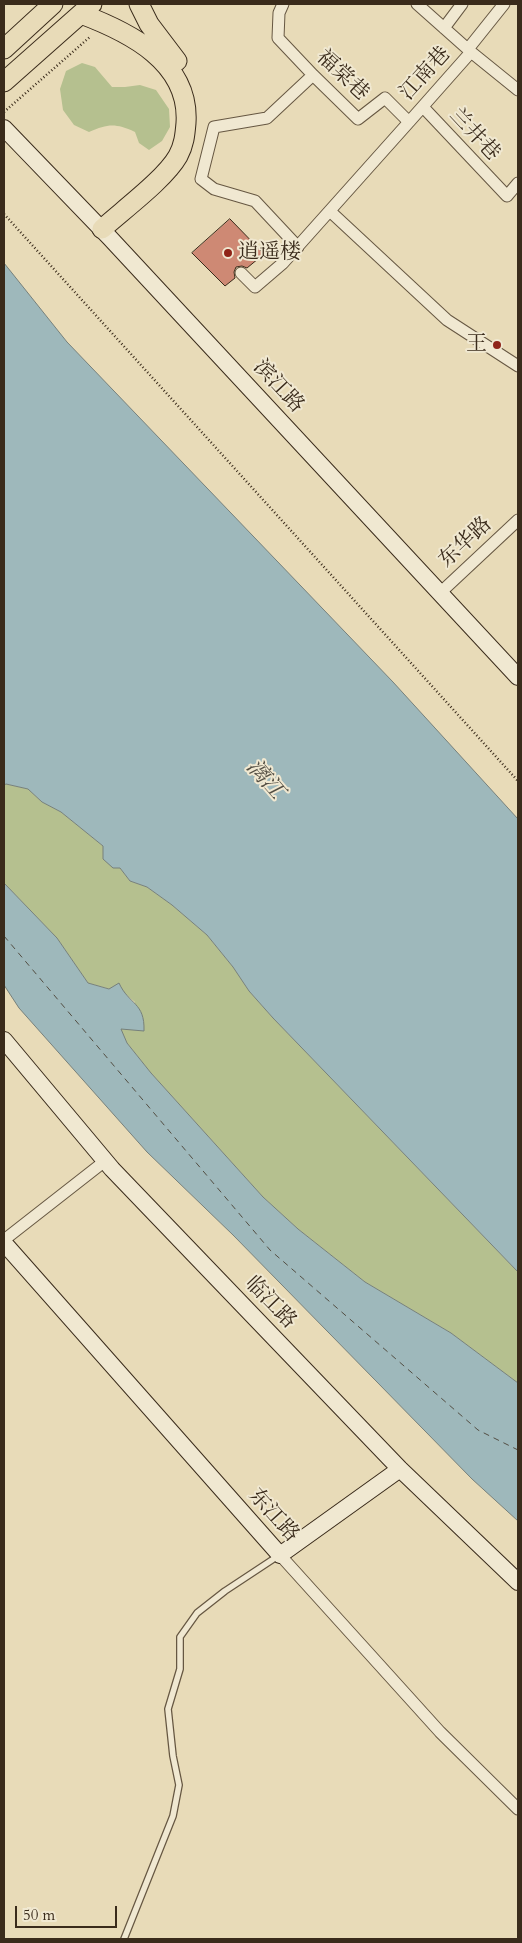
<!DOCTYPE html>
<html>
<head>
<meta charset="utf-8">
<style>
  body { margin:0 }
  #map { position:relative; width:522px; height:1943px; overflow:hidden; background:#e8dbb8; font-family:Cardo,serif }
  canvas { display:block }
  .frame { position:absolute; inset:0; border:5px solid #3a2b1b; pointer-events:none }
  .scale { position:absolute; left:15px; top:1906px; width:102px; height:22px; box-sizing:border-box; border:2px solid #3a2b1b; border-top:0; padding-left:6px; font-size:15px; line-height:18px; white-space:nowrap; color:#3a2b1b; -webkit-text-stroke:4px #f0e8d1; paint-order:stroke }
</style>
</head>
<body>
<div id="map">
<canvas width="522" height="1943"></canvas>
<div class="frame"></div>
<div class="scale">50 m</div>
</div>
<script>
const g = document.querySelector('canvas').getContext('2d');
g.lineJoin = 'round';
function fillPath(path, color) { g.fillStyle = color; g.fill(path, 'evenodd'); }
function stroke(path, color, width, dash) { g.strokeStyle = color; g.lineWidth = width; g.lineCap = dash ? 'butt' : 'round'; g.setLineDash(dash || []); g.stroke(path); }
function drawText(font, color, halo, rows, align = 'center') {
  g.font = font + ' Cardo,"Noto Serif SC",serif'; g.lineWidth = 4; g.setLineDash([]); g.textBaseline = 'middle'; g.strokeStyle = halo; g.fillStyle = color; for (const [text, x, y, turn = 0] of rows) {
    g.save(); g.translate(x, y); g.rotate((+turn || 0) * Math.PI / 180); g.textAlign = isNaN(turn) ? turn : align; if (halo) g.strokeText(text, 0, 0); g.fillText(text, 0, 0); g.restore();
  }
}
fillPath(new Path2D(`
  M82,63L95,67L112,87H125L140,85L156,90L169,109L170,127L162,141L149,150L139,143L135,132C115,123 108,124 89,132L74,125L63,110L60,89L66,71Z
  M6,784L28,789L42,802L61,812L103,846V859L120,868L130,881L147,887L172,905L207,935L233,967L249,991L273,1018L518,1272V1383L451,1333L365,1282L298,1229L263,1197L151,1073L127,1043L120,1029L135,1002L124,993L88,983L57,938L4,883V785Z`), '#b5c08f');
const water = new Path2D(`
  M4,263L67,342L393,682L518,819V1272L273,1018L249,991L233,967L207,935L172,905L147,887L130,881L120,868H113L103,859V846L61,812L42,802L28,789L6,784L4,785Z
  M4,883L57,938L88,983L109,989L119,983C129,1005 145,1002 144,1031L121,1029L127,1043L151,1073L263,1197L298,1229L365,1282L451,1333L518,1383V1521L472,1479L233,1235L147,1152L19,1008L4,985Z`);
fillPath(water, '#9eb8bb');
stroke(water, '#76807b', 1);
stroke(new Path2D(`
  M4,936L270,1250L478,1430L518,1450`), '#534e43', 1, [6, 5]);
const building = new Path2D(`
  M230,219L264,254L247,268L242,266L236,267L234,272L235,278L225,286L192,253Z`);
fillPath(building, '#ce8974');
stroke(building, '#3a2b1b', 1);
const lane = new Path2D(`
  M124,1939L173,1816L179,1785L173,1756L168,1709L180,1669V1637L197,1613L225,1591L278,1556`);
const street = new Path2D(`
  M417,4L471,52
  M444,28L462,4
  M468,49L504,4
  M423,107L507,196L518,183
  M409,122L471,52L518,90
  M333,214L447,320L518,366
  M298,247L255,201L214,189L201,179L214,127L267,118L313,75
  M241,273L255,287L283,263L409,122L385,98L358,119L313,75L278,38L279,13L283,4
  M440,593L518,520
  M4,1240L105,1161
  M280,1555L440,1732L518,1809`);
const secondary = new Path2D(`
  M4,128L110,238L518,677
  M4,1040L112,1169L400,1469L518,1582
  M4,1243L280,1555L400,1469`);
const primary = new Path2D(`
  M139,4L149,24L177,61
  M81,14C129,32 190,62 186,123C185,135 184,145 178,156C165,179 123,210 102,229
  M4,49L53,4
  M4,82L92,4`);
stroke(lane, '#665742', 8);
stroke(street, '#665742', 13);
stroke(secondary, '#3a2b1b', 18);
stroke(primary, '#3a2b1b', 21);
stroke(new Path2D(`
  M4,112L91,36
  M4,214L518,781`), '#3a2b1b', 2.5, [1, 2.5]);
stroke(lane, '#f0e8d1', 5.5);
stroke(street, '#f0e8d1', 11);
stroke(secondary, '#f0e8d1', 16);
stroke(primary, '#e8dbb8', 19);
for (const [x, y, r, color] of [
  [228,253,5,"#8f2418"],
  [497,345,5,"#8f2418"]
]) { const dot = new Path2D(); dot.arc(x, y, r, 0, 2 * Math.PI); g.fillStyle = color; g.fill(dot); stroke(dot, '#f0e8d1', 2); }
drawText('21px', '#3a2b1b', '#f0e8d1', [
  ["江南巷",426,74,-48],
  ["福棠巷",342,76,43],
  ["兰井巷",474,135,47],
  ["滨江路",278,387,47],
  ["东华路",466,543,-43],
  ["临江路",270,1303,46],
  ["东江路",273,1516,48]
]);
drawText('21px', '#3a2b1b', '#f0e8d1', [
  ["逍遥楼",238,253],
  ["王",487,345,"right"]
], 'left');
drawText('italic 22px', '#534e43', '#f0e8d1', [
  ["漓江",264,780,49]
]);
</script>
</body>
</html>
